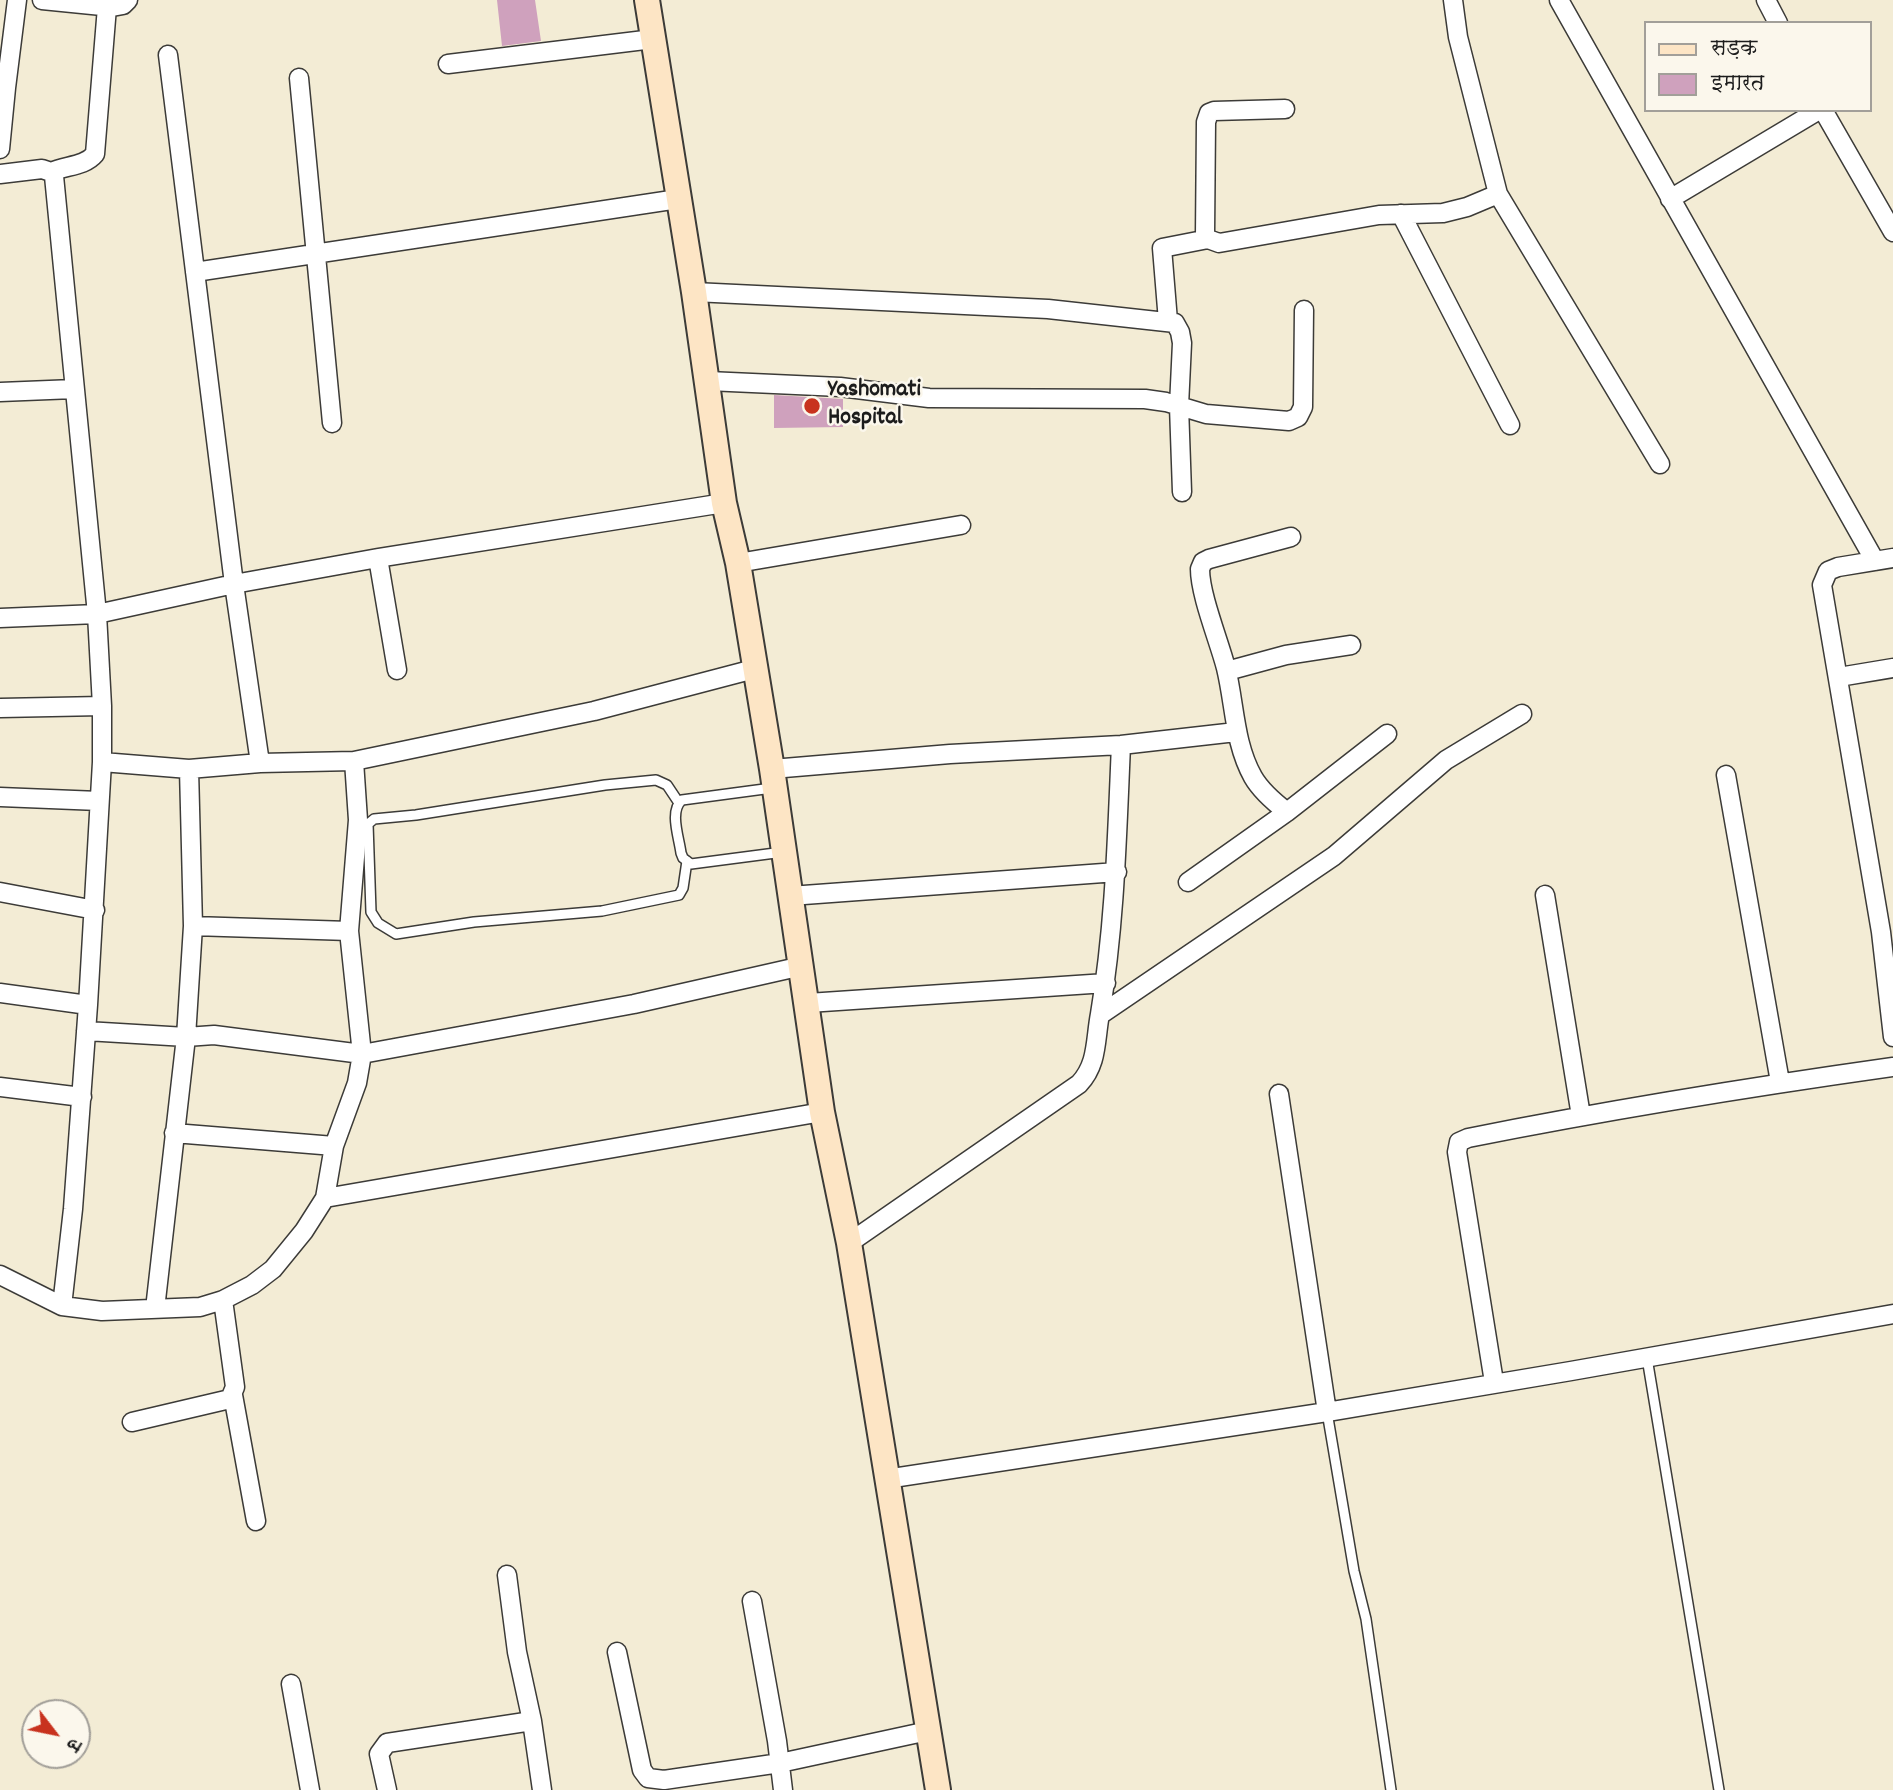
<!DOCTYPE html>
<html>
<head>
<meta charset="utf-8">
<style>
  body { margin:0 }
  #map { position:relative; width:1893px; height:1790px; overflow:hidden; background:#f3ecd5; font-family:Dekko,"Playpen Sans Deva",sans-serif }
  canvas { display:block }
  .legend { position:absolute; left:1644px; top:21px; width:228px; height:91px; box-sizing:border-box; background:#fbf7ec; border:2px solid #a29f99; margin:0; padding:9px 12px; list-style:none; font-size:21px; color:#1c1c1c }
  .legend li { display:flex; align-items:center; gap:14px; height:35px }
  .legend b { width:35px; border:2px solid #a29f99 }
  .north { position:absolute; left:21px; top:1699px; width:70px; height:70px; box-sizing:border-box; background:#fbf7ec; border:2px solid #a29f99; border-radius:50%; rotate:122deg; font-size:19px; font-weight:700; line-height:28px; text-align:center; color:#1c1c1c }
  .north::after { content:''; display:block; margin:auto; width:24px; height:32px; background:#c8321e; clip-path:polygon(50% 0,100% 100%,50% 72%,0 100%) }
</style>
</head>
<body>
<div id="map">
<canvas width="1893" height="1790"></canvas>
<ul class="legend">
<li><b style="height:9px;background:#fde5c5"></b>सड़क</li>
<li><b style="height:19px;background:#cfa1bd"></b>इमारत</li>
</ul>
<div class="north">उ</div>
</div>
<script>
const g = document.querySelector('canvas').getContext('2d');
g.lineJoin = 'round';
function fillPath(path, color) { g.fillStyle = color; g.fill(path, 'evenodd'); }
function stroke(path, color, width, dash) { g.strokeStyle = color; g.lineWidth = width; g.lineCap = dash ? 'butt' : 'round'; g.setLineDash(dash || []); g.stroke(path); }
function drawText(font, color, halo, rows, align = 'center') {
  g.font = font + ' Dekko,sans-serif'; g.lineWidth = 5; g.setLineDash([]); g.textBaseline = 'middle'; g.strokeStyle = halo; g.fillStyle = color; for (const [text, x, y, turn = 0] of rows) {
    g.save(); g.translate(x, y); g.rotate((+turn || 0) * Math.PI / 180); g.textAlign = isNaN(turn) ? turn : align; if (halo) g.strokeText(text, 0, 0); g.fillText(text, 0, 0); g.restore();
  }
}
fillPath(new Path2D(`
  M497,0H535L541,41L502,46Z
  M774,395L843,399V427L774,428Z`), '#cfa1bd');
const service = new Path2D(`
  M772,788L682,800C669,811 679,837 681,853L683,858L691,864L783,852
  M679,803L667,785L656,780L605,785L416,815L374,819L368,824L371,912L378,923L396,934L474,922L602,911L679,895L683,888L687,861
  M1647,1358L1719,1790
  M1327,1412L1354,1571L1366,1619L1391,1790`);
const minor = new Path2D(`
  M42,0L112,7L123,5L128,0
  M1453,0L1458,37L1498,194L1660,464
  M1559,0L1875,561
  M1766,0L1778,23
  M168,55L234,584L260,763
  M448,64L653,39
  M299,78L332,423
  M0,88H6L17,0
  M1285,109L1214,111L1209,113L1206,122L1205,235L1208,239L1219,243L1379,215L1443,213L1467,207L1498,194
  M1823,110L1893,232
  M0,149L6,88
  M51,172C66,165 84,167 95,154L107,7
  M0,174L42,169L51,172L54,176L97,614L102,706V762L88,1005L73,1209L62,1306
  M1670,199L1819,110
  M1401,214L1510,425
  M195,272L678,199
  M694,292L1048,309L1175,323L1180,332L1182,343L1179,406L1182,492
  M1168,321L1162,248L1208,239
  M708,381L840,387L929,398L1145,399L1166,402L1206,414L1289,421L1298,417L1303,407L1304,310
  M0,392L74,389
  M378,558L397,670
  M1893,558L1838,567L1828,571L1822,585L1881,932L1893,1037
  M738,563L961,525
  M0,618L97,614L234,584L378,558L724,503
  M1227,671L1286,655L1351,645
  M1839,677L1893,668
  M0,708L102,706
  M102,762L189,769L260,763L354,761L594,711L754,669
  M772,769L950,754L1121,745L1236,732
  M1726,775L1780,1082
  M0,797L99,801
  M1287,812C1274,802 1261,791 1253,777C1234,743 1235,705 1226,668C1219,641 1200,595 1200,569L1203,562L1209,559L1291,537
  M1188,882L1287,812L1387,734
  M0,892L95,910
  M1545,895L1581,1116
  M790,896L1117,872
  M193,926L349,931
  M0,993L88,1005
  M808,1003L1106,983
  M1100,1015L1334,856L1446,760L1522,714
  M86,1031L186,1037L214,1035L362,1054L634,1004L802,966
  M0,1087L82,1097
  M1279,1094L1327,1412
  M174,1133L334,1146
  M325,1198L334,1146L357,1083L362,1054L349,931L358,820L354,761
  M849,1243L1079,1084C1098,1064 1095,1040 1100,1014C1115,925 1117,835 1121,745
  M0,1275L62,1306L102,1311L200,1307L223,1300L252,1285L273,1269L304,1231L325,1198L822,1112
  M155,1309L186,1037L193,926L189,769
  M1494,1382L1457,1152L1459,1142L1468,1138C1609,1110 1751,1087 1893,1067
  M233,1395L256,1521
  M132,1422L230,1399L235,1387L223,1300
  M886,1479L1327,1412L1571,1371L1893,1314
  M507,1575L517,1652L532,1721L542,1790
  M752,1601L777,1741L783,1790
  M617,1652L642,1770L648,1778L664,1780L780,1763L928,1731
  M291,1684L310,1790
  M387,1790L379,1754L387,1743L532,1721`);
const secondary = new Path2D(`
  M647,0L694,292L724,503L738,563L772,769L822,1112L849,1243L938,1790`);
stroke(service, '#3c3b38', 12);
stroke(minor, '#3c3b38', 21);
stroke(secondary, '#3c3b38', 28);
stroke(service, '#fff', 9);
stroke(minor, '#fff', 18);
stroke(secondary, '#fde5c5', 24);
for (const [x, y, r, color] of [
  [812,406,9,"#c8321e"]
]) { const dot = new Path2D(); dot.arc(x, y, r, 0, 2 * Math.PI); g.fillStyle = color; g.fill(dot); stroke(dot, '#fbf7ec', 2.5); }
drawText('bold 24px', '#1c1c1c', '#fbf7ec', [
  ["Yashomati",828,392],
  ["Hospital",828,420]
], 'left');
</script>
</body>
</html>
